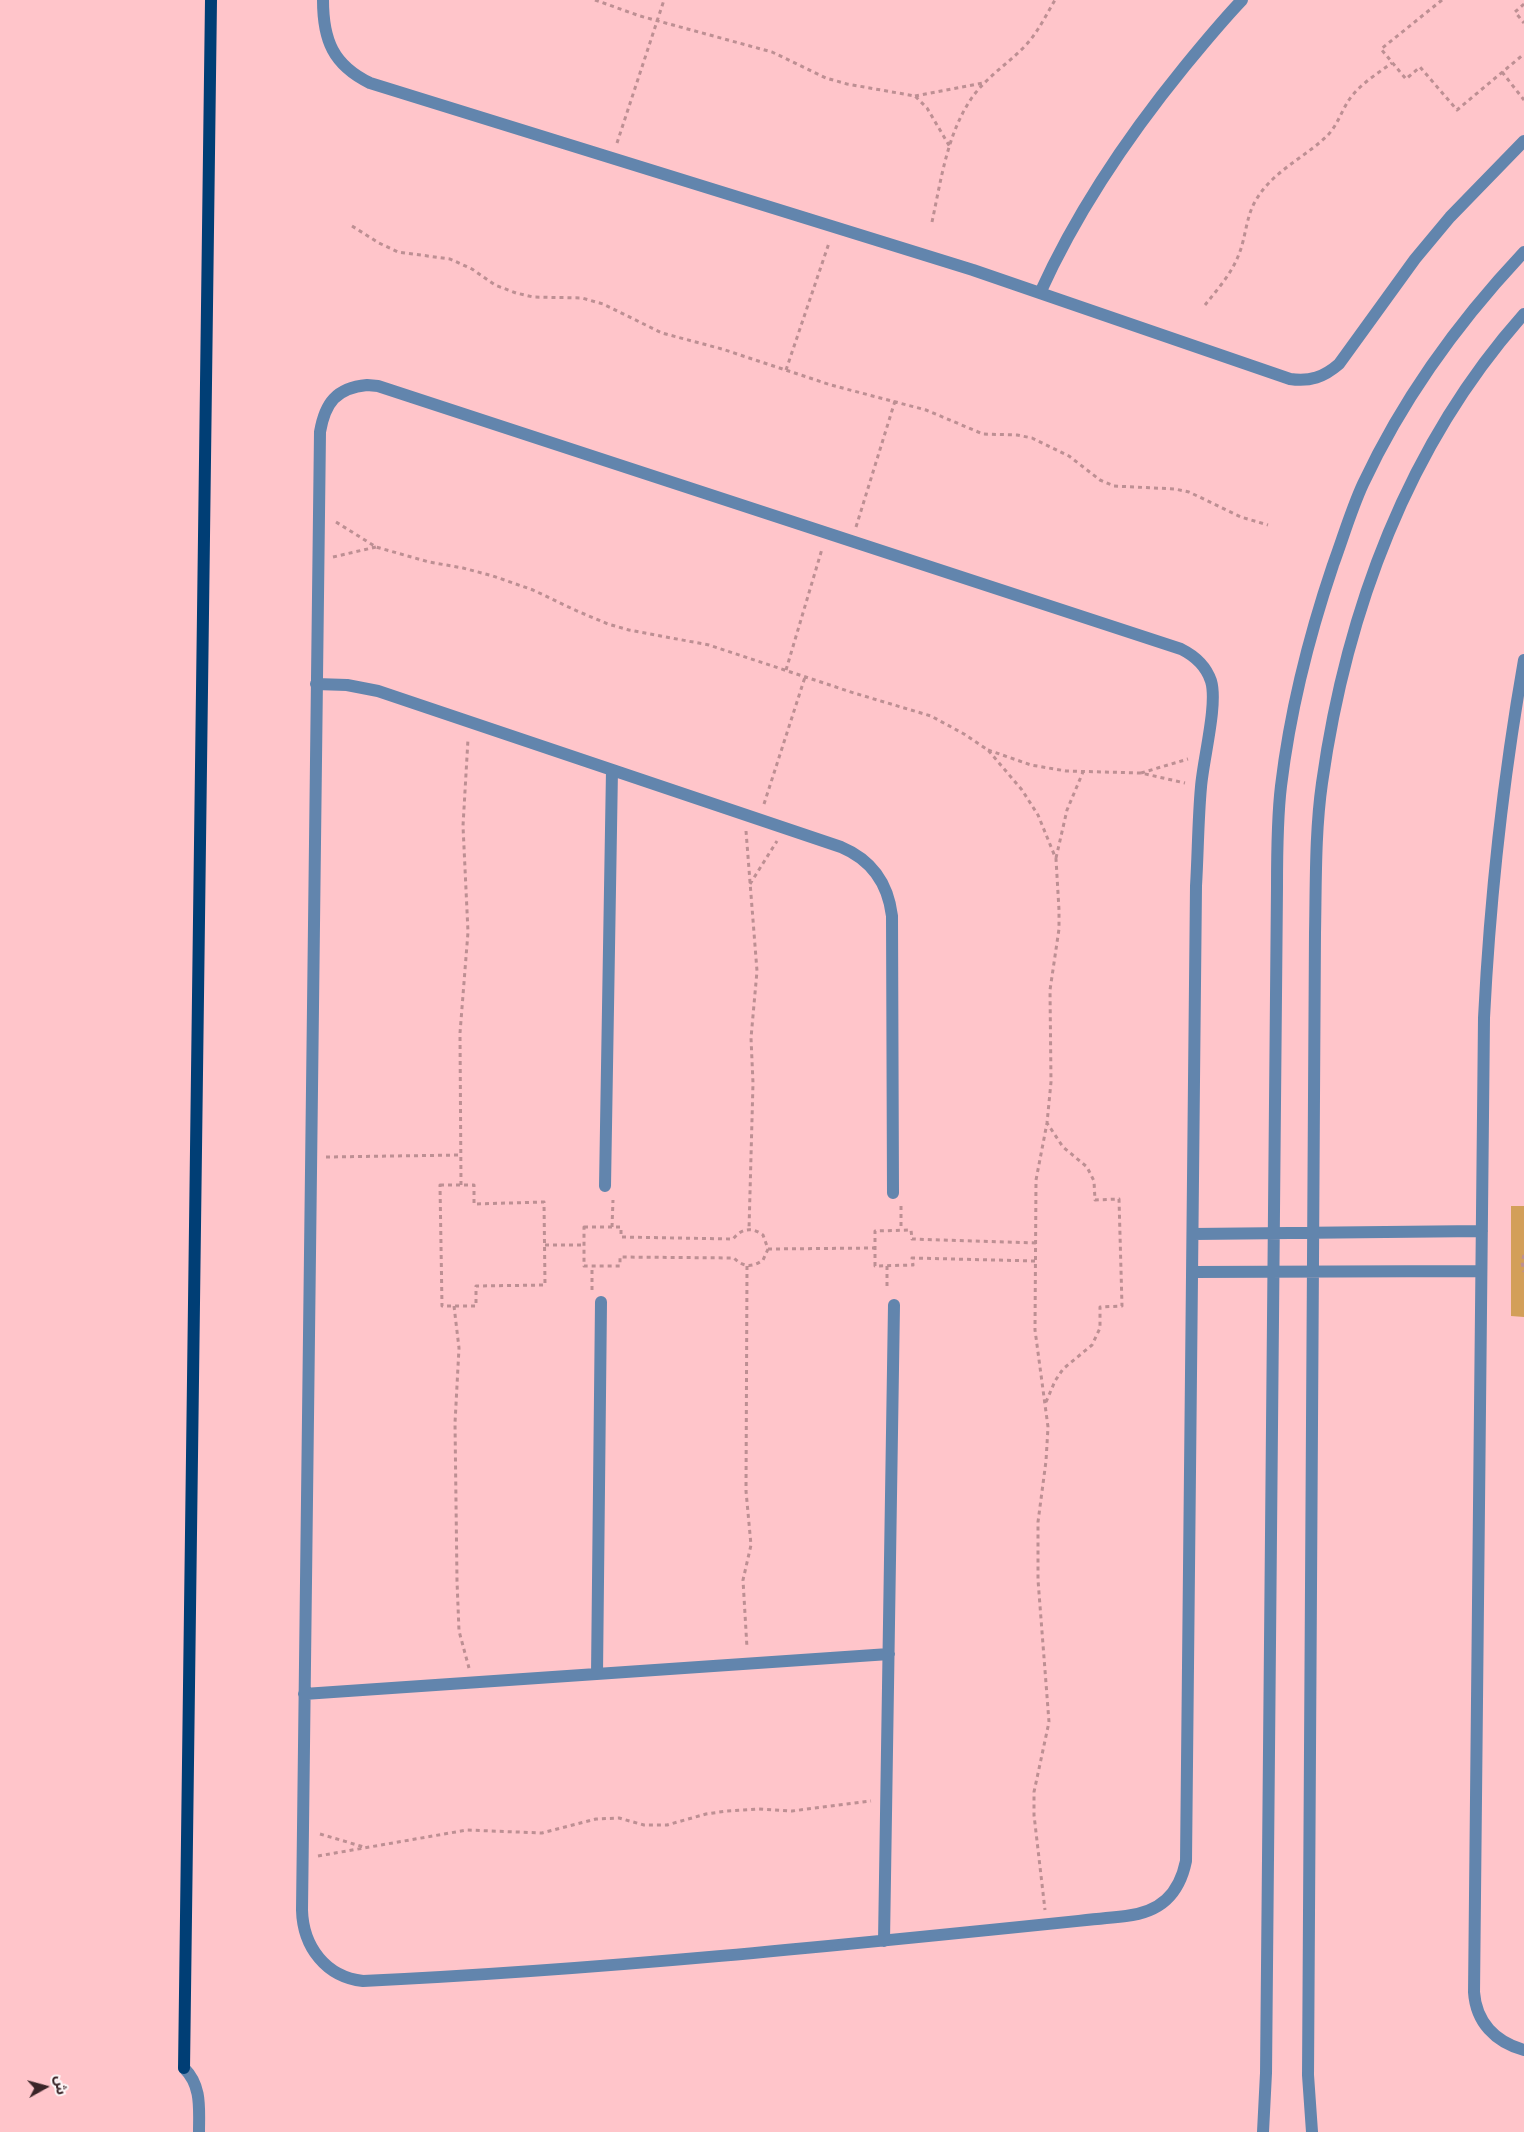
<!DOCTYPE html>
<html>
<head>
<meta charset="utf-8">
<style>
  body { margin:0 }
  #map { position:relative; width:1524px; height:2132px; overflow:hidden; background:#ffc5ca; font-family:"Alegreya Sans","Noto Sans Arabic",sans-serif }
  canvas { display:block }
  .north { position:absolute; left:20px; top:2062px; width:50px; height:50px; -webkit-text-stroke:4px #fcf5f6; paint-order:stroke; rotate:83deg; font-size:14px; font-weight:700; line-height:20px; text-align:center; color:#3a2427 }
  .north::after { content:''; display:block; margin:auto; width:18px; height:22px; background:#3a2427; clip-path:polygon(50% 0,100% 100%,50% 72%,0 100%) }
</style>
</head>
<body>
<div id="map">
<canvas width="1524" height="2132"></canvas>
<div class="north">ش</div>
</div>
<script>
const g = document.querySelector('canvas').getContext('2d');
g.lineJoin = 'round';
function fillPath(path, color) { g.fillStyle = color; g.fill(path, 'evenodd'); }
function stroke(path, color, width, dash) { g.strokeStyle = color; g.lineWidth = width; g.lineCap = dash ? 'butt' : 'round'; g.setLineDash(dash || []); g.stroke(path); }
fillPath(new Path2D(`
  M1511,1206H1524V1317L1511,1316Z`), '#d39f59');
stroke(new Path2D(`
  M595,0L640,16L772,52L826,78L847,84L915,96L927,108L950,147
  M1442,0L1381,49L1406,79L1420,67L1457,110L1524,54
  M1524,4L1515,12L1524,23
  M1502,72L1524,100
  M915,96L983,83
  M617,143L664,0
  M932,222C941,180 947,135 971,99C986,77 1008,64 1026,45C1038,32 1046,15 1055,0
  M352,226L379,243L398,252L450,259L472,269L495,285L516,293L533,297L582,298L603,304L662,333L722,349L831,385L926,410L983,434L1017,435L1032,438L1069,456L1100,480L1114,486L1175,489L1189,492L1241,517L1268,525
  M1205,305C1217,290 1232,273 1239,254C1246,237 1246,216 1256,200C1273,171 1304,158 1327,136C1338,125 1342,109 1351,97C1362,83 1378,73 1392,63
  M786,370L829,243
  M336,522L376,547L429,562L463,568L493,576L533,590L577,611L608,624L629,630L709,645L854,693L931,716L964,734L988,750L1022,790L1038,815L1056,859L1059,910V929L1050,990L1051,1082L1047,1123L1036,1180L1035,1330L1048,1427L1046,1461L1038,1522V1580L1049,1722L1034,1792V1815L1045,1910
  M856,527L895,401
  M333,557L376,547
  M786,670L822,549
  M988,750L1031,765L1066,771L1141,773L1185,783
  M1141,773L1188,759
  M764,804L805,677
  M746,831L757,971L751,1038L753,1083L749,1229
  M1056,858L1067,810L1083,772
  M750,884L777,841
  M326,1157L461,1155
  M440,1185H474V1204L544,1202L545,1285L476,1286V1306H442Z
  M461,1185L460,1033L468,932L463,826L468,739
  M901,1206V1230
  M584,1227H621V1237L733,1239C742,1228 752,1227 763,1235L768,1249L763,1260C752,1268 743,1267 734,1258L620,1257V1266H584Z
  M612,1227L613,1200
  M545,1245H584
  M768,1249L875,1248
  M1524,1255L1522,1262L1524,1272
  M1035,1261L912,1258L913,1265L875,1266V1231L911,1230L912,1239L1036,1243
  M747,1266L746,1491L751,1545L743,1580L747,1648
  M887,1266V1290
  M592,1290V1266
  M454,1306L459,1348L455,1423L457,1581L459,1631L469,1668
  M1046,1402L1055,1381L1063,1369L1092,1345L1100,1328V1307L1122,1306L1119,1199L1095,1200L1094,1181L1087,1167L1063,1147L1047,1123
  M320,1834L364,1847
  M318,1856L467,1830L542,1833L596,1819L619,1818L644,1825H667L706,1814L727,1811L758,1809L792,1811L871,1801`), '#bd8f93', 3, [4, 4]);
stroke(new Path2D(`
  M323,0C323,40 333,65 370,83L973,270L1290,379C1310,382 1324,377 1339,364L1415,259L1450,217L1524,141
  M1040,293C1077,211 1128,136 1185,66C1203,44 1222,21 1242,0
  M367,385L378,386L1181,649C1195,656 1206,666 1211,681C1218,704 1203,760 1201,787C1198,820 1198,853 1196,886L1186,1861C1179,1895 1160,1912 1126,1916C872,1942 618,1969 363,1981C326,1977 303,1947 302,1910L320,432C325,403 336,388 367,385Z
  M1524,660C1503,779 1490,897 1484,1018L1474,1992C1476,2022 1495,2042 1524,2050
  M316,684L347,685L378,691L841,847C872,860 888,883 892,916L893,1193
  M605,1186L612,770
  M1193,1234L1482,1231
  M1193,1272L1481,1271
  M597,1674L601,1302
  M304,1694L889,1654
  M884,1941L894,1305
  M184,2068C202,2086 199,2108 199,2132
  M1263,2132L1266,2073L1277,887C1277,853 1277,819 1281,786C1290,711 1309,636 1333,565C1343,538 1351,510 1363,484C1403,398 1459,321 1524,252
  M1312,2132L1308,2075L1315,933C1316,883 1315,832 1322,783C1346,612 1408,444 1524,314`), '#6285ad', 12);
stroke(new Path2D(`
  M184,2068L211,0`), '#003e75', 12);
</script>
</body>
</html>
